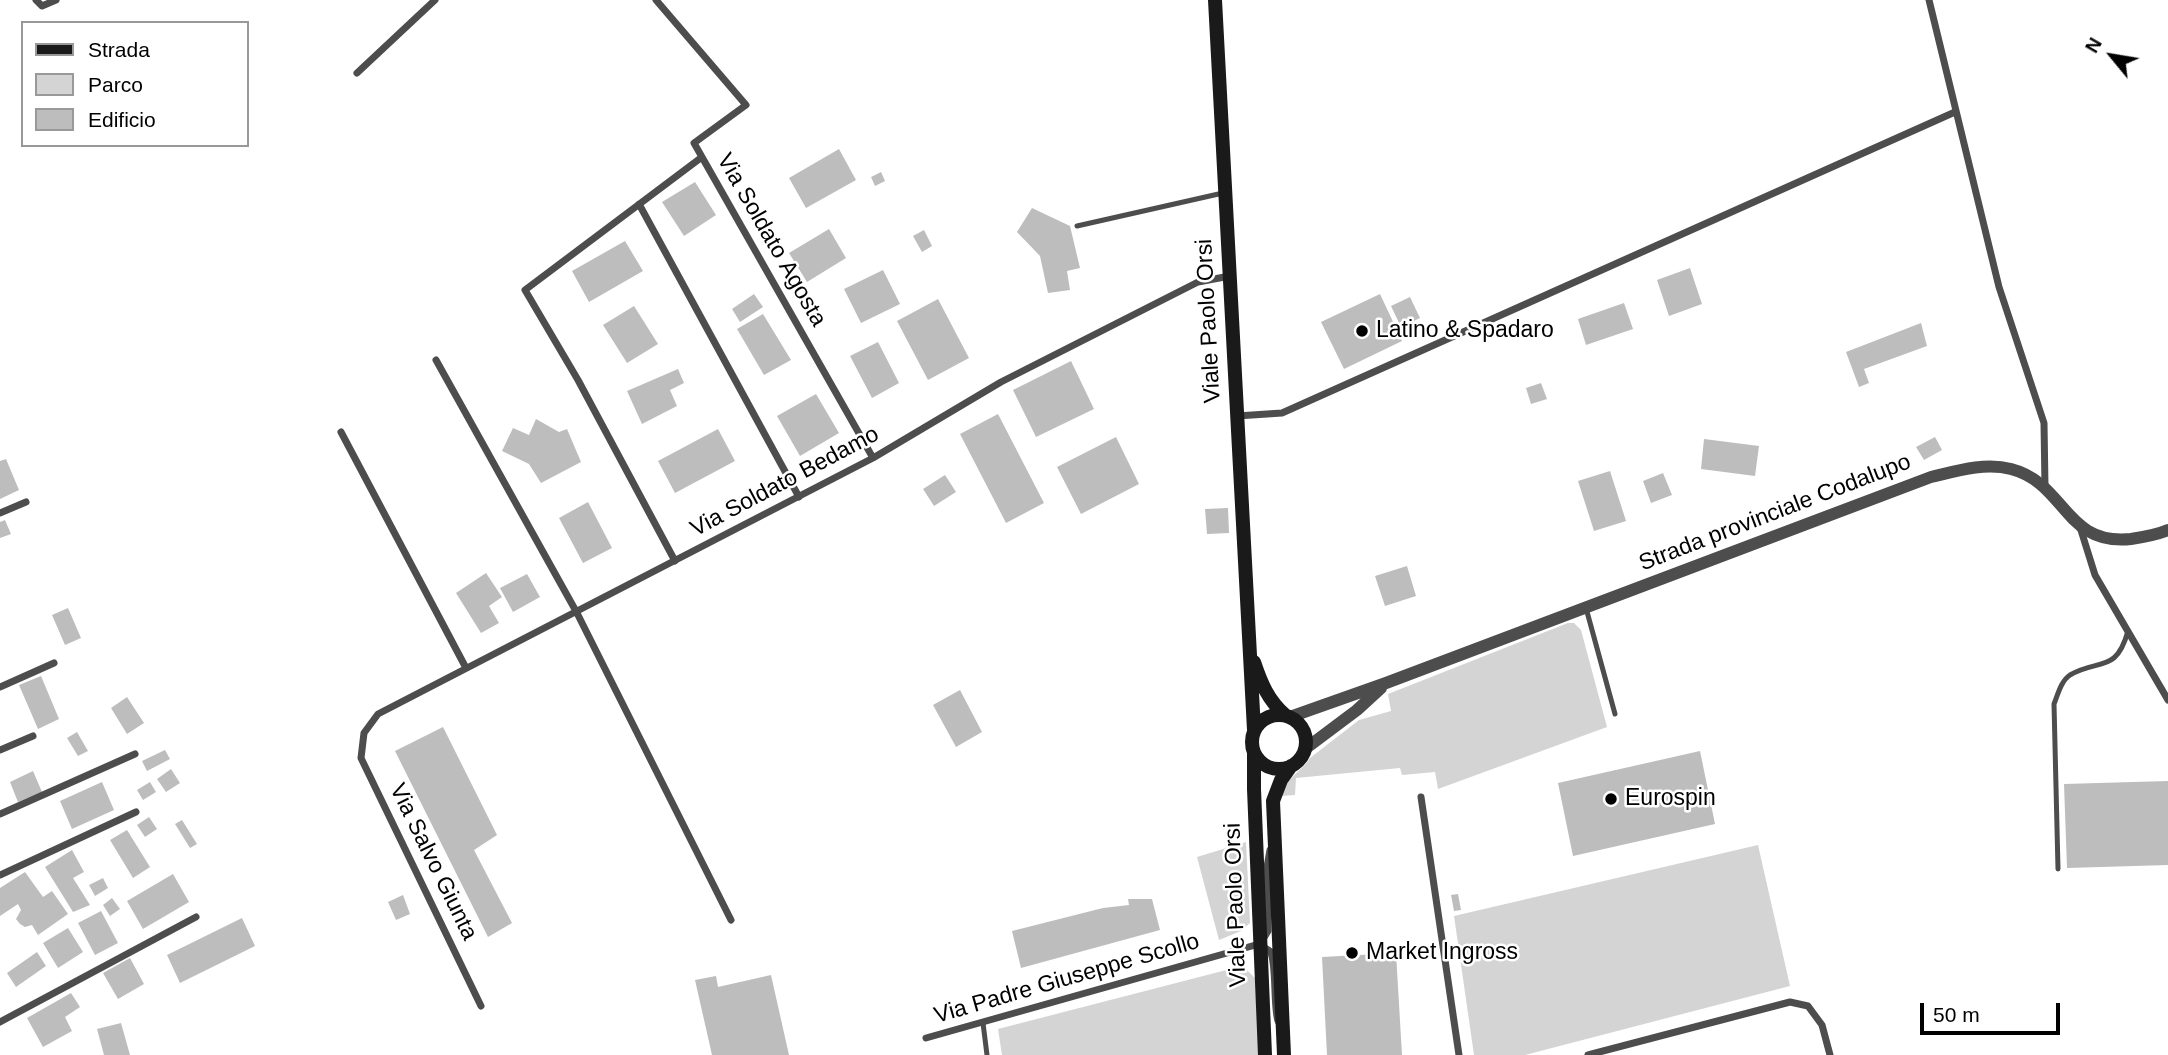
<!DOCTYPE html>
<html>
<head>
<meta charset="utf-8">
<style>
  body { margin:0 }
  #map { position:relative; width:2168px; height:1055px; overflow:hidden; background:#fff; font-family:Arial,sans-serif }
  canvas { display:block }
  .legend { position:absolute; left:21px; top:21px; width:228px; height:126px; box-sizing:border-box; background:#fff; border:2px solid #999; margin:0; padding:9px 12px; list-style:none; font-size:21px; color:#000 }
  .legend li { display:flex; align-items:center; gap:14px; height:35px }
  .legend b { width:35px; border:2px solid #999 }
  .north { position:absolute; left:2077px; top:21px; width:70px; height:70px; -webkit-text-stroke:5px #fff; paint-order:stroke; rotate:300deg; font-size:19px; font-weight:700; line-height:28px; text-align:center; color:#000 }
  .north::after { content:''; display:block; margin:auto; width:24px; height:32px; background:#000; clip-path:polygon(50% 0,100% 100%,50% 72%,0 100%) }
  .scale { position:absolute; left:1920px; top:1003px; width:140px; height:32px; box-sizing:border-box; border:4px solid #000; border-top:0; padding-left:9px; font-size:21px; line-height:24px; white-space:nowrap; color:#000; -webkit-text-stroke:5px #fff; paint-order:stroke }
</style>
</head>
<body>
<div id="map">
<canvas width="2168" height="1055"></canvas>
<ul class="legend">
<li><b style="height:9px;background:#1a1a1a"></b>Strada</li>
<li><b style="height:19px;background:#d4d4d4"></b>Parco</li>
<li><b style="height:19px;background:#bdbdbd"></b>Edificio</li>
</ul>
<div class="north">N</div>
<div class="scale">50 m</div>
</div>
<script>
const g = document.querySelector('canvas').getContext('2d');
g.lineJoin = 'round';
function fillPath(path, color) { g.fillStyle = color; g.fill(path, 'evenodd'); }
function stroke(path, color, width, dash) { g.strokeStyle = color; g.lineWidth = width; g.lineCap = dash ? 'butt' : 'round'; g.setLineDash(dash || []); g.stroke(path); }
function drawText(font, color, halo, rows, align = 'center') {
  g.font = font + ' Arial,sans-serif'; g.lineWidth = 5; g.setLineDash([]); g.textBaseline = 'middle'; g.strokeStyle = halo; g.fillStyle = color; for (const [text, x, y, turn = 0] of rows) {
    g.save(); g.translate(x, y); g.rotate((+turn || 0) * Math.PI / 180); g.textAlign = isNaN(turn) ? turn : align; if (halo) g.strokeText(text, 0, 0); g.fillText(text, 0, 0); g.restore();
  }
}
fillPath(new Path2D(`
  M1568,623H1574L1581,630L1607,727L1438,789L1435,772L1402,775L1400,768L1296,778L1295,795L1281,796C1283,779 1302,772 1310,758L1359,720L1391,711L1388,694Z
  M1246,842L1250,923L1241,931L1219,940L1197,857Z
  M1758,845L1790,986L1525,1055H1474L1454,916Z
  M1238,967L1246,969L1255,978L1259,1055H1002L998,1029Z`), '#d4d4d4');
fillPath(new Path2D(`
  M839,149L856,180L806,208L789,178Z
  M881,172L885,181L875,186L871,177Z
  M695,182L716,215L684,236L662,202Z
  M1032,208L1070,226L1080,268L1067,271L1070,290L1048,293L1040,256L1017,232Z
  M829,229L846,258L807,282L789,253Z
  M924,230L932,246L922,252L913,236Z
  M625,241L643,271L589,302L572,271Z
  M1690,268L1702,304L1669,316L1657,280Z
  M883,270L900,304L861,323L844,289Z
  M754,294L763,307L740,322L732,309Z
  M1380,294L1402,341L1344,369L1321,322Z
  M1410,297L1420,318L1401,327L1391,306Z
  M938,299L969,358L928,380L897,321Z
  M1624,303L1633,329L1586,345L1578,319Z
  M634,306L658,344L627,363L603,325Z
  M763,314L791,360L764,375L737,329Z
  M1921,323L1927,346L1864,369L1869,383L1859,387L1846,352Z
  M878,342L899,383L872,398L850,356Z
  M1071,361L1094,409L1036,437L1013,390Z
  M678,369L684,383L670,390L677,406L642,424L627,391Z
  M1541,383L1547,399L1531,404L1526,388Z
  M816,394L839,433L800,456L777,416Z
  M998,414L1044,503L1006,523L960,434Z
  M536,419L559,432L567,429L581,462L541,483L529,464L502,451L513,428L529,435Z
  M718,429L735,461L675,493L658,461Z
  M1116,437L1139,484L1081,514L1057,467Z
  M1935,437L1942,450L1924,460L1916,447Z
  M1704,439L1759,446L1755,476L1701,469Z
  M6,459L19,490L0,499V461Z
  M1610,471L1626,521L1594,531L1578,481Z
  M1663,473L1672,495L1651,503L1643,481Z
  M945,475L956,492L934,506L923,489Z
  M588,502L612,548L583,563L559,518Z
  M1228,508L1229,533L1207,534L1205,509Z
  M5,520L11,534L0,538V522Z
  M1407,566L1416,596L1385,606L1375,576Z
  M486,573L502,597L489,606L499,623L481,633L456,593Z
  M527,574L540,597L513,612L500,588Z
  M68,608L81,638L65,645L52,615Z
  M41,676L59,719L38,729L19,685Z
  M960,690L982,732L956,747L933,705Z
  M127,697L144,723L127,734L111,708Z
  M443,727L497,835L474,850L512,923L488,937L395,751Z
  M77,732L88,751L78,756L67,738Z
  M165,750L170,759L147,771L142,761Z
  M1700,751L1715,824L1573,856L1558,783Z
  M171,769L180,783L166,792L157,779Z
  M33,771L42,792L18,802L10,782Z
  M2168,781V865L2067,868L2064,784Z
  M102,782L114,810L72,829L60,801Z
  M150,782L156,792L143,800L137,790Z
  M149,817L157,829L145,837L137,825Z
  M182,820L197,844L190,848L175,824Z
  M127,830L150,867L133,878L110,840Z
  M72,850L84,872L73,878L90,905L73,912L45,867Z
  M25,872L43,897L52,891L68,914L38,935L32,925L25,927L20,924L16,919L21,910L18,904L0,916V888Z
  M173,874L189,902L143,929L127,901Z
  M103,878L108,888L95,896L89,885Z
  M1458,894L1461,910L1454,911L1451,895Z
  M403,895L410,914L396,920L388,902Z
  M112,898L120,909L110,916L103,905Z
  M1128,899H1152L1160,930L1021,968L1012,931L1103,908L1129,905Z
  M101,911L118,943L95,955L78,923Z
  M242,918L255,946L180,983L167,955Z
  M68,928L83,952L58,968L43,943Z
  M37,952L46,966L16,987L7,973Z
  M1396,953L1402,1055H1327L1322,957Z
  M130,958L144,984L118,999L103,973Z
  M771,975L789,1055H712L695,980L716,976L718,987Z
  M71,993L80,1007L65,1017L72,1031L43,1047L27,1018Z
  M121,1023L130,1055H104L97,1029Z`), '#bdbdbd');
stroke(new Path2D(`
  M1077,226L1223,193
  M1586,608L1615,714
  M2058,869L2054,704C2058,694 2061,681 2070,675C2099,658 2116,674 2128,631
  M983,1023L987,1055`), '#4d4d4d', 5);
stroke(new Path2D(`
  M36,0L42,6L56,0
  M656,0L746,105L694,143L873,458
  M1929,0L1999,287L2044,423L2045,487
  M357,73L435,0
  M639,204L799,497
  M436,360L577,613L731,920
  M1237,416L1282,413L1955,112
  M341,432L466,668
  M0,513L26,502
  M2080,527L2095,575L2168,700
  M675,561L578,380L525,290L702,157
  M0,687L54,663
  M0,750L33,736
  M1421,797L1459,1055
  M0,814L135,754
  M0,875L136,812
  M1262,941L1268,931L1267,867L1270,850
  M1260,945C1261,945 1269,951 1270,951C1277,962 1273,1005 1278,1021
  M481,1006L361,758L364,733L378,714L873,458L1001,382L1198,282L1230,276
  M0,1022L196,917
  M926,1038L1259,944
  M1588,1055L1790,1002L1808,1006L1822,1025L1830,1055`), '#4d4d4d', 7);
stroke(new Path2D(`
  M1290,717L1386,683L1931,477C1956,471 1985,462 2011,469C2066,483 2064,546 2131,539C2144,537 2157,535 2168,530
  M1305,749L1357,710L1381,688`), '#4d4d4d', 12);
stroke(new Path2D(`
  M1215,0L1254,730
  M1254,662C1261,683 1268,700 1285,715
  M1252 742a27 27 0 1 1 54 0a27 27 0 1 1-54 0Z
  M1254,754V789L1265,1055
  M1284,1055L1273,801L1281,780L1291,766`), '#1a1a1a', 14);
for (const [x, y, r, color] of [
  [1362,331,7,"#000"],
  [1611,799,7,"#000"],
  [1352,953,7,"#000"]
]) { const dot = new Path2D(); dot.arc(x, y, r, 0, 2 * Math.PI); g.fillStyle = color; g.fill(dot); stroke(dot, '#fff', 2.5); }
drawText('23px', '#000', '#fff', [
  ["Via Soldato Agosta",771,240,60],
  ["Viale Paolo Orsi",1209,321,-93],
  ["Via Soldato Bedamo",785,482,-28],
  ["Strada provinciale Codalupo",1775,513,-21],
  ["Via Salvo Giunta",433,862,64],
  ["Viale Paolo Orsi",1236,905,-92],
  ["Via Padre Giuseppe Scollo",1067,979,-16]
]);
drawText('23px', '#000', '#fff', [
  ["Latino & Spadaro",1376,331],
  ["Eurospin",1625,799],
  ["Market Ingross",1366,953]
], 'left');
</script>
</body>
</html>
